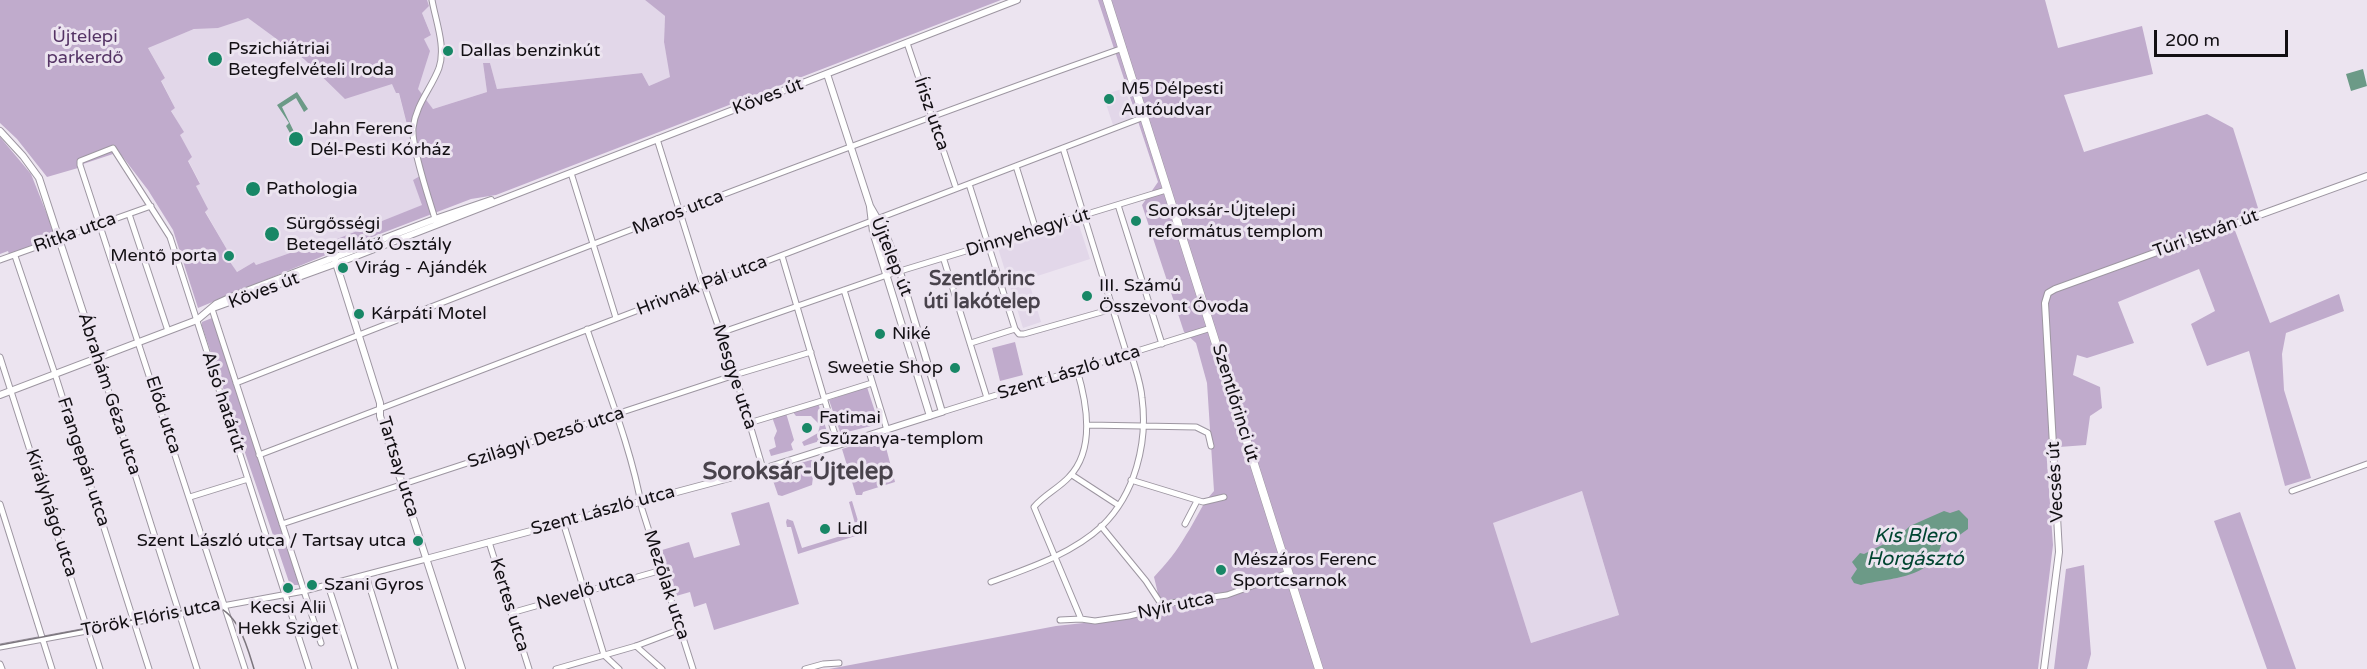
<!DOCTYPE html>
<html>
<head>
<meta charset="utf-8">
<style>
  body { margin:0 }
  #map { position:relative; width:2367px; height:669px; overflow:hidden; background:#ece4f0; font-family:"Varela Round",sans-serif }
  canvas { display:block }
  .scale { position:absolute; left:2154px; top:30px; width:134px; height:27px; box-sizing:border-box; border:3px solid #120f13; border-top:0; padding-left:8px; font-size:18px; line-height:21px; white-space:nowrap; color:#120f13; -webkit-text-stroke:4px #ece4f0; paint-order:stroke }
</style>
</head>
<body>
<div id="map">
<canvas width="2367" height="669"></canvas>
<div class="scale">200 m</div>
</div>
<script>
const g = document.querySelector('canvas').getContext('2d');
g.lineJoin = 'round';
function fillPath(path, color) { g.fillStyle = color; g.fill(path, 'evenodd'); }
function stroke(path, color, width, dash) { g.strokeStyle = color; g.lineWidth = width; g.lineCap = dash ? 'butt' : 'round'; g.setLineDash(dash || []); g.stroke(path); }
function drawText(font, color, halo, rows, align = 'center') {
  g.font = font + ' "Varela Round",sans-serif'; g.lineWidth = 6; g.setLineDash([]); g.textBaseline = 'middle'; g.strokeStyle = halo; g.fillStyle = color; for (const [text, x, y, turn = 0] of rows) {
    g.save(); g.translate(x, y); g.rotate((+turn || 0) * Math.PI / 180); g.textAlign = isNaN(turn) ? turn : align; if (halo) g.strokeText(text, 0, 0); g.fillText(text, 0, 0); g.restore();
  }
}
fillPath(new Path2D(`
  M276,0L394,74L420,177L413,180L423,205L327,243L321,242L256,265L254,262L237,272L225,259V255L229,253L205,211L196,186L200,183L188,160L192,158L179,135L183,132L171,110L175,108L161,80L165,78L147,46Z
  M427,0H645L665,16L664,42L671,77L649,86L642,73L497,89L490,63H483L487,92L433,109L417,89L424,39L431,34L422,13L429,6Z
  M1125,88L1134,117L1113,125L1103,95Z
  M1078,222L1090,259L1028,279L1041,322L1023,328L998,248Z
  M1582,491L1619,615L1531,643L1492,523Z`), '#e2d7e9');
fillPath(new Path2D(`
  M0,0H427L429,6L422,13L431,35L424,39L430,51L418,89L433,109L487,92L483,63H490L497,89L642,73L649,86L670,77L664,42L665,16L645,0H1001L496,195L471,199L333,252L198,308L173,230L148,190L119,152L83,164L77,160L78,168L47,177L17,139L0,123ZM248,18L304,59L345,99L392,84L396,93H399L420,176L413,180L422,205L327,243L321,242L256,265L254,262L237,272L230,262L228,263L225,255L229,253L205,212L208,209L196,186L200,184L188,161L192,157L180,135L184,132L171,111L175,108L161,81L165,78L148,48L194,29L218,28Z
  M1098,0H2045L2058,48L2142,26L2153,74L2064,95L2084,152L2207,114L2233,128L2258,208L2231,220L2270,323L2339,294L2344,311L2286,333L2282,354L2284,390L2311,478L2285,486L2249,351L2207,366L2191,324L2215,311L2199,269L2118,302L2134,343L2087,358L2077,355L2073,375L2100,387L2102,408L2090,416L2086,445L2046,448L2053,545L2038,669H829L1056,626L1120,619L1160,602L1154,577C1166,564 1177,551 1186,535C1196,520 1201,505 1214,491L1207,383L1196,343L1184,332L1142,205L1158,182ZM1582,491L1619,615L1531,643L1493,523Z
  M0,137L31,174L56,237L9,254L8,251L0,254Z
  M212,318L300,582L298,585H290L202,326V322Z
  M1015,342L1023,375L1000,381L992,348Z
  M867,387L879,424L843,433L840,432L829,400Z
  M818,403L829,438L804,446L802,442L818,433L820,425L811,416H796L792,411Z
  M786,413L794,440L791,444L793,450L771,456L769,450L776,447L774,438L777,431L772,417Z
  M883,436L895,482L863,492L862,495H856L842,449Z
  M811,460L815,461L812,485L782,496L778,495L770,472Z
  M852,501L862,534L798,554L791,527H787L786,522L787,519L793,521L802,548L857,531L849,502Z
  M769,502L799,604L714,630L706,603L694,607L690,592L676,596L662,550L689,542L694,558L740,545L731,513Z
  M2240,512L2296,669H2267L2214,521Z
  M2084,565L2091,654L2087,669H2054L2066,569Z`), '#c0abcc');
fillPath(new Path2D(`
  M2363,69L2367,86L2351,91L2346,74Z
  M297,92L308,109L304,112L296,98L282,107L298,140L295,142L286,126L289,123L277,105Z
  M1959,510L1968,519V529L1954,539L1942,542C1933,580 1890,577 1861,585L1854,583L1851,578L1857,569L1852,562L1860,553L1864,554L1898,537L1910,526L1928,518L1944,511L1950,513Z`), '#6c9a87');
const minor = new Path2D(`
  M432,0C436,22 446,47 439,68C431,89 416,104 413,128C411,146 430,202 436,222
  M907,43L955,185
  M657,139L703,286
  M1063,148L1127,355
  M1016,166L1036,230
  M571,173L616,318
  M969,184L1015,329
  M1118,205L1162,344
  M129,214L168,331
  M15,256L55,374L149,669
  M782,256L838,445
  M0,260L151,206
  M944,260L987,398
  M704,285L737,381L763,469
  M844,290L887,430
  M212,309L321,643
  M587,329C606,386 632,450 642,509L693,669
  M1015,329L1019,334H1024L1112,309
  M720,333L887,275L1166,190
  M971,343L1015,329
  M0,357L100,669
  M98,358L197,669
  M1077,370C1087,403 1096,449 1069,477C1059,488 1044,495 1034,507L1081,619
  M236,383C530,268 825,153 1123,48
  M824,398L872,383
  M942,412L1211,328
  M749,423L825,400
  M1088,425L1196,427L1208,433L1211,446
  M259,455L1144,117
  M1072,475L1118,505
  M1131,480L1203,502L1224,497
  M2292,491L2367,464
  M190,497L248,479
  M0,504L52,669
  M563,522L604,655L619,669
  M282,524L741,373L811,352
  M1185,524L1197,501
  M1101,526L1146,581L1163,607
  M489,542L529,669
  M366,575L395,669
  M991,582C1029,568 1072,554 1102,526C1135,494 1148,443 1142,398C1141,383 1135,368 1131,353
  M328,585L355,669
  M511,613L662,570
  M1060,620L1081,619L1095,621L1129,616L1158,609L1171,603L1227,595L1288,573
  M636,646L662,669
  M0,647L304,591L426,559
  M0,664L2,669
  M245,669L80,165V161L113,148L170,237L309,669
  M556,669L636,646L681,629
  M805,669L823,664L839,663`);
const tertiary = new Path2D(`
  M0,131L23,156L39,178L98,358
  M870,207L873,232L930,416
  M335,260L380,403V416L462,669
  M213,308L351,258L1017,0
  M0,395L197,320L216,304L236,295L435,219L491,200
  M426,559L763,469L942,412L900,272L885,232L870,206L827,74
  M2044,669L2059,552L2045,303L2048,293L2055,289L2367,176`);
const secondary = new Path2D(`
  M1107,0L1319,669`);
stroke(minor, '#9d96a1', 7);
stroke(tertiary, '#9d96a1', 8);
stroke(secondary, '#9d96a1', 9);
stroke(minor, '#fff', 5);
stroke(tertiary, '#fff', 6);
stroke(secondary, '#fff', 8);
stroke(new Path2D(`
  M0,645L212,605C238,611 247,646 254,669`), '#7b757d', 1.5);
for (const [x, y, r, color] of [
  [448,51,6,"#188766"],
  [215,59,8,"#188766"],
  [1109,99,6,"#188766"],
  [296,139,8,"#188766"],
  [253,189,8,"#188766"],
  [1136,221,6,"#188766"],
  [272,234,8,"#188766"],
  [229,256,6,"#188766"],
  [343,268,6,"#188766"],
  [1087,296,6,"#188766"],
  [359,314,6,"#188766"],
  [880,334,6,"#188766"],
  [955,368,6,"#188766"],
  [807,428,6,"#188766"],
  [825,529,6,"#188766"],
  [418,541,6,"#188766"],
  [1221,570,6,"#188766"],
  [312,585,6,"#188766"],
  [288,588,6,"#188766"]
]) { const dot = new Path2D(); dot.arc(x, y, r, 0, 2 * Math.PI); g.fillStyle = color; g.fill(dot); stroke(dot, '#ece4f0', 2); }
drawText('18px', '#553465', '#ece4f0', [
  ["Újtelepi",85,37],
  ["parkerdő",85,58]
]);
drawText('18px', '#120f13', '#ece4f0', [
  ["Pszichiátriai",228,49],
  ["Betegfelvételi Iroda",228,70],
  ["Dallas benzinkút",460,51],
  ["M5 Délpesti",1121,89],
  ["Autóudvar",1121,110],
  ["Jahn Ferenc",310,129],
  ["Dél-Pesti Kórház",310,150],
  ["Pathologia",266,189],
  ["Soroksár-Újtelepi",1148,211],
  ["református templom",1148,232],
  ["Sürgősségi",286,224],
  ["Betegellátó Osztály",286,245],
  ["Mentő porta",217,256,"right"],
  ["Virág - Ajándék",355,268],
  ["III. Számú",1099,286],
  ["Összevont Óvoda",1099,307],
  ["Kárpáti Motel",371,314],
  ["Niké",892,334],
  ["Sweetie Shop",943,368,"right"],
  ["Fatimai",819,418],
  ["Szűzanya-templom",819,439],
  ["Lidl",837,529],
  ["Szent László utca / Tartsay utca",406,541,"right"],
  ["Mészáros Ferenc",1233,560],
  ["Sportcsarnok",1233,581],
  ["Szani Gyros",324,585],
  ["Kecsi Alii",288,608,"center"],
  ["Hekk Sziget",288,629,"center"]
], 'left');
drawText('18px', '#120f13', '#ece4f0', [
  ["Köves út",768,97,-21],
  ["Írisz utca",931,114,71],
  ["Maros utca",678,213,-21],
  ["Ritka utca",75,233,-20],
  ["Dinnyehegyi út",1028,233,-17],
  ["Túri István út",2206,234,-20],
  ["Újtelep út",891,257,68],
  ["Hrivnák Pál utca",702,286,-21],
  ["Köves út",264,291,-21],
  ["Szent László utca",1069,373,-17],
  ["Mesgye utca",734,377,72],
  ["Ábrahám Géza utca",109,394,72],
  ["Alsó határút",223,402,72],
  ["Szentlőrinci út",1235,403,73],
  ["Előd utca",163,415,72],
  ["Szilágyi Dezső utca",546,438,-18],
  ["Frangepán utca",83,462,72],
  ["Tartsay utca",398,467,73],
  ["Vecsés út",2056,482,-93],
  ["Szent László utca",603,511,-15],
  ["Királyhágó utca",51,513,72],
  ["Mezőlak utca",666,585,72],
  ["Nevelő utca",586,591,-16],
  ["Kertes utca",509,605,73],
  ["Nyír utca",1176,606,-12],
  ["Török Flóris utca",151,618,-11]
]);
drawText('bold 20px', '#49434c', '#ece4f0', [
  ["Szentlőrinc",982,280],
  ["úti lakótelep",982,303]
]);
drawText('italic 20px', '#014531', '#ece4f0', [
  ["Kis Blero",1915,537],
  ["Horgásztó",1915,560]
]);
drawText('bold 24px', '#49434c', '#ece4f0', [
  ["Soroksár-Újtelep",798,473]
]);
</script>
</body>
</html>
